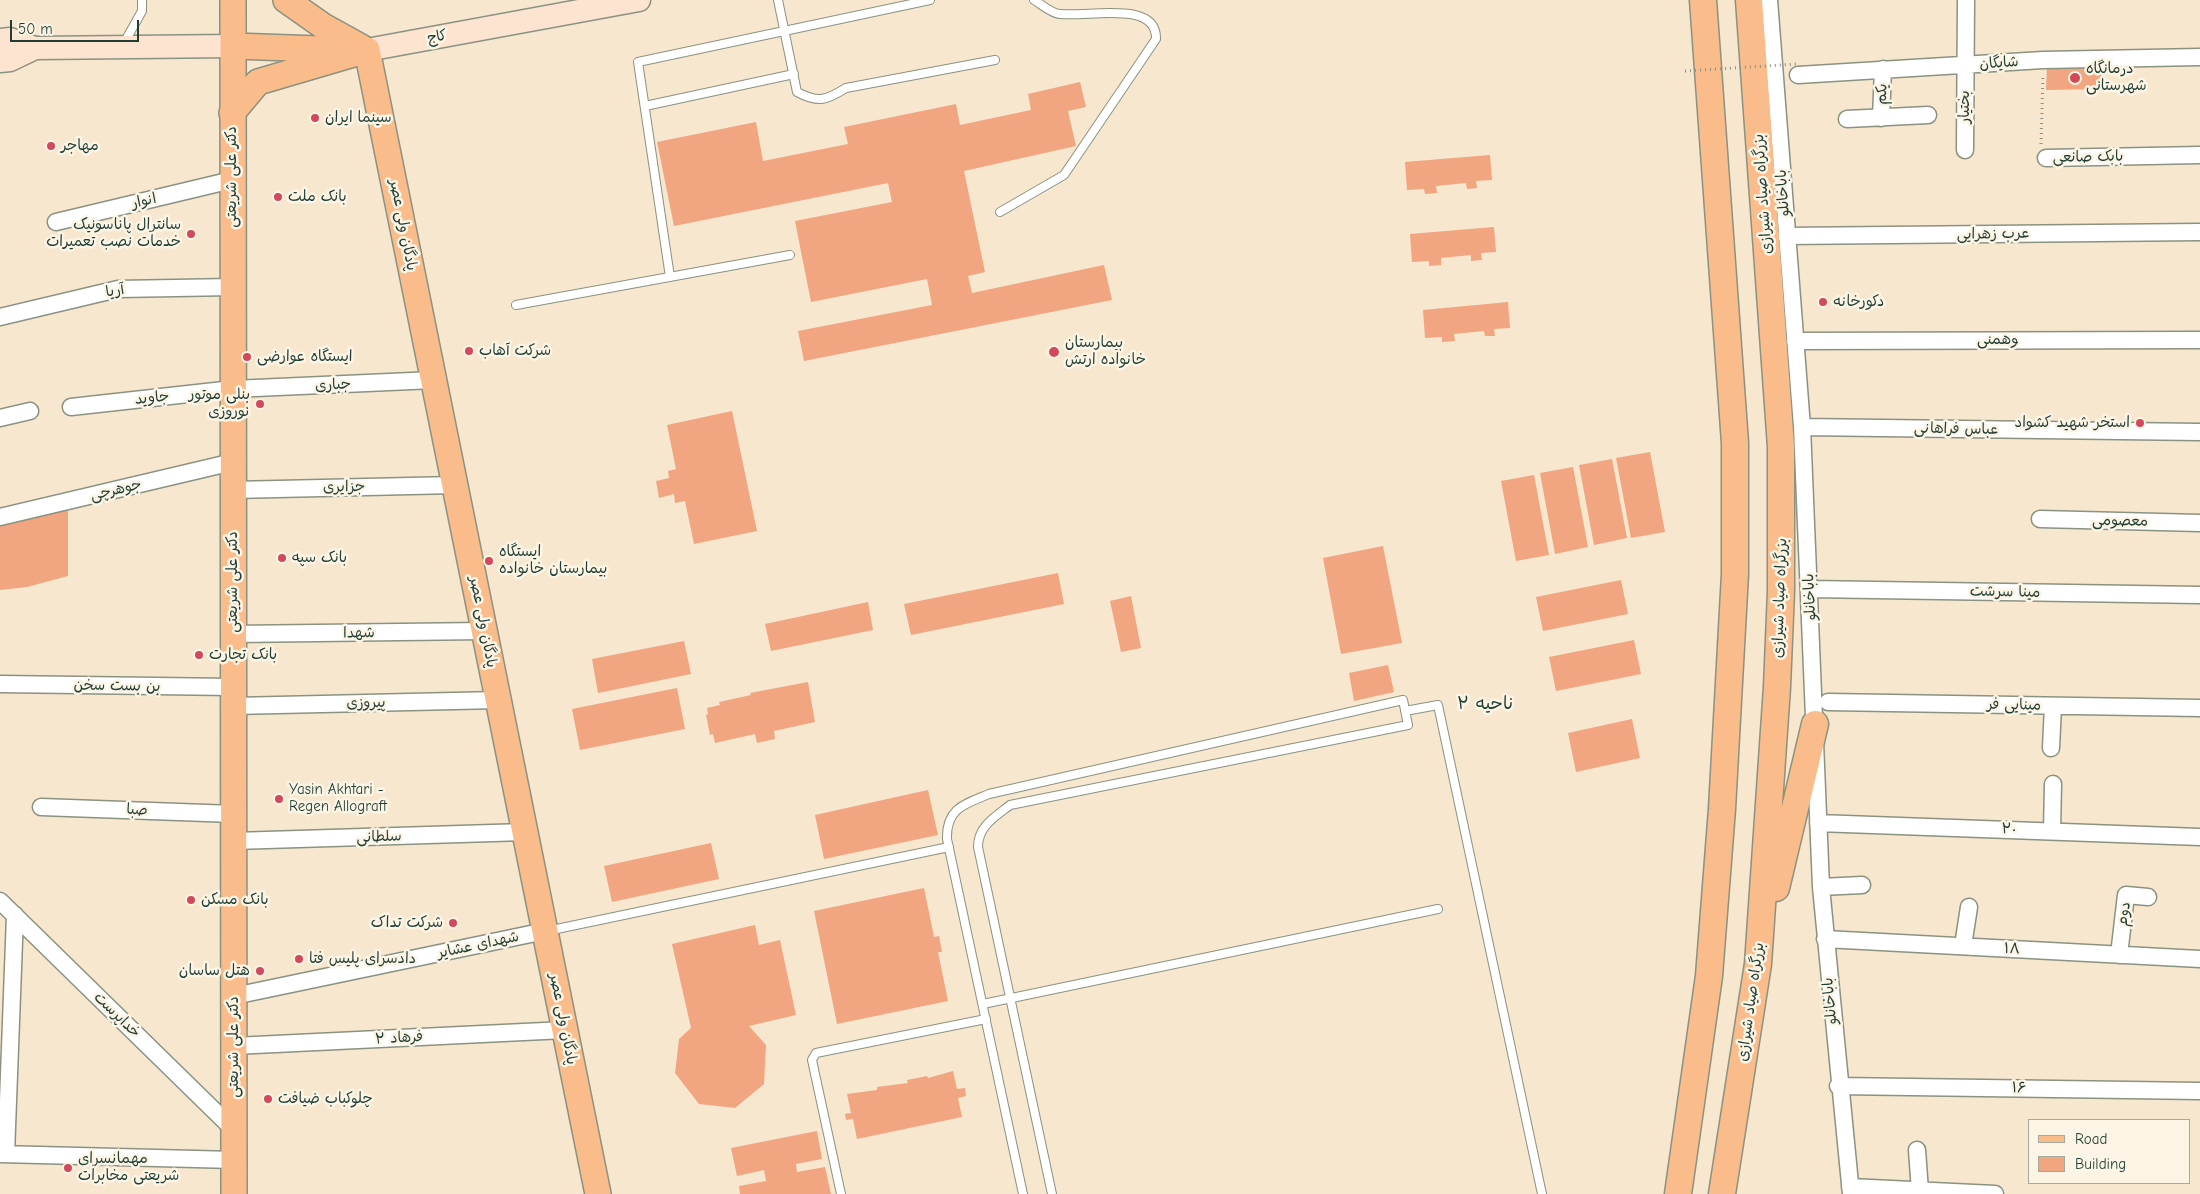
<!DOCTYPE html>
<html>
<head>
<meta charset="utf-8">
<style>
  body { margin:0 }
  #map { position:relative; width:2200px; height:1194px; overflow:hidden; background:#f6e7ce; font-family:"Comic Neue",sans-serif }
  canvas { display:block }
  .legend { position:absolute; left:2028px; top:1119px; width:162px; height:65px; box-sizing:border-box; background:#fcf5e5; border:1px solid #a4ab9e; margin:0; padding:6px 9px; list-style:none; font-size:15px; color:#1f3d34 }
  .legend li { display:flex; align-items:center; gap:10px; height:25px }
  .legend b { width:25px; border:1px solid #a4ab9e }
  .scale { position:absolute; left:10px; top:20px; width:129px; height:22px; box-sizing:border-box; border:2px solid #1f3d34; border-top:0; padding-left:6px; font-size:15px; line-height:18px; white-space:nowrap; color:#1f3d34; -webkit-text-stroke:4px #fcf5e5; paint-order:stroke }
</style>
</head>
<body>
<div id="map">
<canvas width="2200" height="1194"></canvas>
<ul class="legend">
<li><b style="height:6px;background:#f9bc8a"></b>Road</li>
<li><b style="height:14px;background:#f1a580"></b>Building</li>
</ul>
<div class="scale">50 m</div>
</div>
<script>
const g = document.querySelector('canvas').getContext('2d');
g.lineJoin = 'round';
function fillPath(path, color) { g.fillStyle = color; g.fill(path, 'evenodd'); }
function stroke(path, color, width, dash) { g.strokeStyle = color; g.lineWidth = width; g.lineCap = dash ? 'butt' : 'round'; g.setLineDash(dash || []); g.stroke(path); }
function drawText(font, color, halo, rows, align = 'center') {
  g.font = font + ' "Comic Neue","Playpen Sans Arabic",sans-serif'; g.lineWidth = 5; g.setLineDash([]); g.textBaseline = 'middle'; g.strokeStyle = halo; g.fillStyle = color; for (const [text, x, y, turn = 0] of rows) {
    g.save(); g.translate(x, y); g.rotate((+turn || 0) * Math.PI / 180); g.textAlign = isNaN(turn) ? turn : align; if (halo) g.strokeText(text, 0, 0); g.fillText(text, 0, 0); g.restore();
  }
}
fillPath(new Path2D(`
  M2104,64L2103,89L2046,90L2047,66Z
  M1080,82L1086,107L1068,111L1076,146L964,171L985,272L968,276L972,293L1104,265L1112,300L804,361L798,331L932,305L927,279L811,302L795,221L892,202L888,183L674,226L657,142L756,122L763,161L848,144L844,127L956,104L960,125L1031,110L1028,94Z
  M1490,155L1492,180L1476,181L1477,188L1467,189L1466,183L1436,186L1437,193L1425,194L1424,189L1407,190L1405,162Z
  M1494,227L1496,252L1481,253L1482,260L1471,261V255L1441,258V265L1429,266V261L1412,262L1410,234Z
  M1508,302L1510,328L1494,329L1495,336H1485L1484,331L1454,334L1455,341L1442,342V337L1425,338L1423,310Z
  M732,411L757,531L694,544L685,501L675,503L674,494L659,498L656,481L669,478L668,471L676,469L667,425Z
  M1650,452L1665,532L1631,538L1616,458Z
  M1612,459L1627,538L1594,545L1579,465Z
  M1573,467L1588,547L1555,554L1540,473Z
  M1534,475L1549,555L1516,561L1501,481Z
  M68,509V576L27,587L0,590V524Z
  M1383,546L1402,643L1341,654L1323,558Z
  M1058,573L1064,604L911,635L904,604Z
  M1621,580L1628,614L1543,631L1536,597Z
  M1131,596L1141,648L1121,652L1110,601Z
  M868,602L873,630L771,651L765,624Z
  M1634,640L1641,674L1556,691L1549,657Z
  M684,641L691,674L598,693L592,659Z
  M1388,665L1394,692L1354,701L1349,673Z
  M808,682L815,722L774,731L775,739L757,743L755,734L715,743L713,734L710,735L706,715L708,714L707,708L720,705L719,702L751,695L750,693Z
  M677,688L685,729L580,750L572,709Z
  M1632,719L1640,758L1576,772L1568,733Z
  M928,790L938,835L824,859L815,815Z
  M711,843L719,879L612,902L604,866Z
  M924,888L934,937L939,936L942,952H938L948,1001L837,1024L814,911Z
  M755,925L759,945L780,940L796,1015L749,1026L766,1045L764,1084L735,1108L699,1104L675,1073L679,1039L691,1028L672,944Z
  M953,1071L957,1089L965,1088L966,1096L958,1098L962,1117L857,1139L853,1119L846,1120L845,1114L851,1113L847,1094L877,1090V1087L908,1083L907,1080L927,1076L928,1078Z
  M817,1131L822,1159L796,1164L797,1172L825,1167L831,1194H740L739,1186L766,1181L764,1170L737,1176L731,1148Z`), '#f1a580');
const service = new Path2D(`
  M778,0L797,92C818,103 825,101 846,88L995,60
  M124,43L142,11V0
  M645,106L794,74
  M1000,212L1064,175L1156,39C1157,0 1091,17 1060,14C1052,14 1041,4 1034,0
  M670,277L638,62L930,0
  M516,305L790,255
  M1405,711L1438,705L1542,1194
  M547,931L949,847
  M983,1004L1438,909
  M841,1194L812,1060L816,1053L986,1019
  M1023,1194L947,839C946,808 965,804 989,794L1403,700L1408,725L1010,805C995,817 978,826 978,847L1052,1194`);
const minor = new Path2D(`
  M1769,0L1802,427L1821,887L1851,1194
  M1798,75L2043,60L2200,57
  M1881,118L1883,69
  M1847,119L1928,115
  M1965,150L1966,0
  M2046,158L2200,155
  M56,222L232,180
  M1786,236L2200,232
  M0,317L118,289L233,287
  M1795,341L2200,340
  M71,407L233,389L434,380
  M0,418L30,411
  M1802,427L2200,432
  M233,490L455,485
  M0,517L233,462
  M2040,519L2200,523
  M1809,589L2200,595
  M233,634L484,631
  M0,684L233,687
  M1828,702L2200,708
  M234,706L498,700
  M2051,748L2053,706
  M41,807L234,814
  M1818,823L2200,837
  M2052,831L2053,784
  M234,841L525,832
  M1821,887L1862,885
  M0,901L234,1130
  M1825,939L2200,959
  M1963,946L1969,907
  M2119,955L2126,895L2148,897
  M234,996L545,931
  M234,1046L565,1030
  M1838,1086L2200,1091
  M1917,1150L1920,1191
  M0,1154L234,1160
  M6,1154L15,915
  M1850,1187L1995,1194`);
const secondary = new Path2D(`
  M0,40L10,39L35,48L234,46
  M367,50L639,0
  M0,61L10,60L35,48`);
const primary = new Path2D(`
  M233,0L234,1194
  M286,0L323,26L361,47
  M234,46L347,50
  M367,50L598,1194
  M232,113L258,82L367,50`);
const trunk = new Path2D(`
  M1776,888L1815,724
  M1678,1194L1709,976L1722,809L1735,574V443L1703,0
  M1722,1194L1758,964L1777,687L1781,591V447L1749,0`);
stroke(service, '#8a9281', 10);
stroke(minor, '#8a9281', 19);
stroke(secondary, '#8a9281', 25);
stroke(primary, '#8a9281', 28);
stroke(trunk, '#8a9281', 29);
stroke(new Path2D(`
  M2041,144L2043,75`), '#8a9281', 3, [1, 4]);
stroke(service, '#fff', 8);
stroke(minor, '#fff', 16);
stroke(secondary, '#fde4d0', 22);
stroke(primary, '#f9bc8a', 25);
stroke(trunk, '#f9bc8a', 26);
stroke(new Path2D(`
  M1685,71L1797,64`), '#8a9281', 3, [1, 4]);
for (const [x, y, r, color] of [
  [2075,78,6,"#d1495b"],
  [315,118,5,"#d1495b"],
  [51,146,5,"#d1495b"],
  [278,197,5,"#d1495b"],
  [191,234,5,"#d1495b"],
  [1823,302,5,"#d1495b"],
  [469,351,5,"#d1495b"],
  [1054,352,6,"#d1495b"],
  [247,357,5,"#d1495b"],
  [260,404,5,"#d1495b"],
  [2140,423,5,"#d1495b"],
  [282,558,5,"#d1495b"],
  [489,561,5,"#d1495b"],
  [199,655,5,"#d1495b"],
  [279,799,5,"#d1495b"],
  [191,900,5,"#d1495b"],
  [453,923,5,"#d1495b"],
  [299,959,5,"#d1495b"],
  [260,971,5,"#d1495b"],
  [268,1099,5,"#d1495b"],
  [68,1168,5,"#d1495b"]
]) { const dot = new Path2D(); dot.arc(x, y, r, 0, 2 * Math.PI); g.fillStyle = color; g.fill(dot); stroke(dot, '#fcf5e5', 2); }
drawText('15px', '#1f3d34', '#fcf5e5', [
  ["کاج",437,37,-11],
  ["شایگان",1999,63,-4],
  ["یکم",1882,94,-88],
  ["بختیار",1965,107,-90],
  ["بابک صانعی",2088,157,-1],
  ["دکتر علی شریعتی",232,177,-90],
  ["باباخانلو",1783,193,-94],
  ["بزرگراه صیاد شیرازی",1763,194,-94],
  ["انوار",144,201,-13],
  ["پادگان ولی عصر",403,225,79],
  ["عرب زهرایی",1993,234,-1],
  ["آریا",115,291,-10],
  ["وهمنی",1998,340],
  ["جباری",333,385,-3],
  ["جاوید",152,398,-6],
  ["عباس فراهانی",1956,429,1],
  ["جزایری",344,487,-1],
  ["جوهرچی",116,490,-13],
  ["معصومی",2120,521,1],
  ["دکتر علی شریعتی",233,582,-90],
  ["مینا سرشت",2005,592,1],
  ["باباخانلو",1810,597,-93],
  ["بزرگراه صیاد شیرازی",1780,598,-88],
  ["پادگان ولی عصر",483,622,79],
  ["شهدا",359,633,-1],
  ["بن بست سخن",117,686,1],
  ["پیروزی",366,703,-1],
  ["مینایی فر",2014,705,1],
  ["صبا",137,810,2],
  ["۲۰",2009,829,2],
  ["سلطانی",379,837,-2],
  ["دوم",2124,914,-82],
  ["شهدای عشایر",478,945,-12],
  ["۱۸",2012,949,3],
  ["باباخانلو",1830,1001,-95],
  ["بزرگراه صیاد شیرازی",1751,1002,-82],
  ["خداپرست",117,1015,44],
  ["پادگان ولی عصر",563,1019,79],
  ["فرهاد ۲",399,1038,-3],
  ["دکتر علی شریعتی",234,1047,-90],
  ["۱۶",2019,1088,1]
]);
drawText('15px', '#1f3d34', '#fcf5e5', [
  ["درمانگاه",2086,69],
  ["شهرستانی",2086,86],
  ["سینما ایران",325,118],
  ["مهاجر",61,146],
  ["بانک ملت",288,197],
  ["سانترال پاناسونیک",181,225,"right"],
  ["خدمات نصب تعمیرات",181,242,"right"],
  ["دکورخانه",1833,302],
  ["بیمارستان",1065,343],
  ["خانواده ارتش",1065,360],
  ["شرکت آهاب",479,351],
  ["ایستگاه عوارضی",257,357],
  ["بنلی موتور",250,395,"right"],
  ["نوروزی",250,412,"right"],
  ["استخر شهید کشواد",2130,423,"right"],
  ["ایستگاه",499,552],
  ["بیمارستان خانواده",499,569],
  ["بانک سپه",292,558],
  ["بانک تجارت",209,655],
  ["Yasin Akhtari -",289,790],
  ["Regen Allograft",289,807],
  ["بانک مسکن",201,900],
  ["شرکت تداک",443,923,"right"],
  ["دادسرای پلیس فتا",309,959],
  ["هتل ساسان",250,971,"right"],
  ["چلوکباب ضیافت",278,1099],
  ["مهمانسرای",78,1159],
  ["شریعتی مخابرات",78,1176]
], 'left');
drawText('18px', '#1f3d34', '#fcf5e5', [
  ["ناحیه ۲",1485,704]
]);
</script>
</body>
</html>
